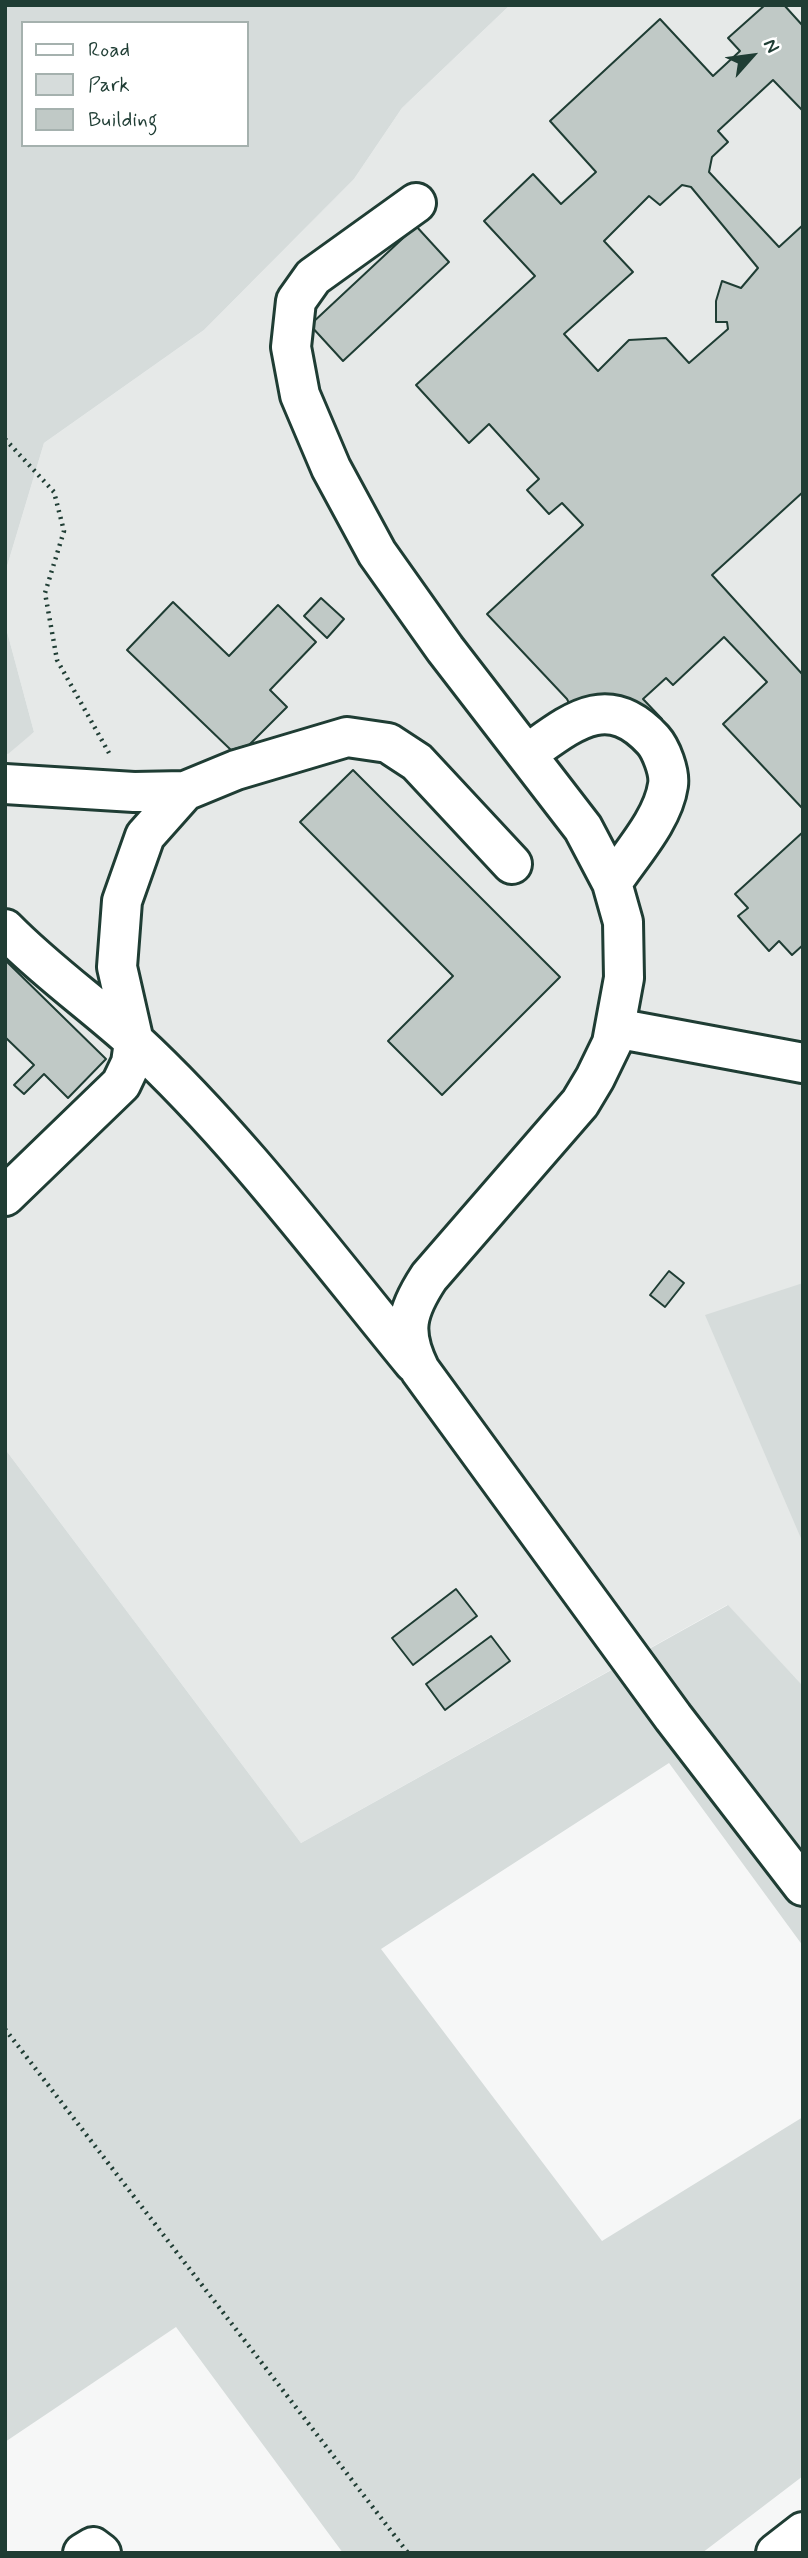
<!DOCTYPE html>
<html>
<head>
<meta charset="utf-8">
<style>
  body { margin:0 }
  #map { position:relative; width:808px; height:2558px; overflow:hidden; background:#f6f7f7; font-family:Mynerve,sans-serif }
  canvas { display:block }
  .frame { position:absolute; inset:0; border:7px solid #1f3d34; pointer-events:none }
  .legend { position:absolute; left:21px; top:21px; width:228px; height:126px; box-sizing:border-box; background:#fff; border:2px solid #a5b1ae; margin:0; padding:9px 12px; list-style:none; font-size:21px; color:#1f3d34 }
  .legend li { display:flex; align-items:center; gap:14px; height:35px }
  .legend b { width:35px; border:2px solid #a5b1ae }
  .north { position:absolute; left:717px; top:21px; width:70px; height:70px; -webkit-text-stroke:5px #fff; paint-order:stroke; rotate:62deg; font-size:19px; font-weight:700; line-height:28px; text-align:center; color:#1f3d34 }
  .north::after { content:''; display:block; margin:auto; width:24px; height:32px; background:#1f3d34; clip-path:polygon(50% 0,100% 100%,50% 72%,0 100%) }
</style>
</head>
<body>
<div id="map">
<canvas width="808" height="2558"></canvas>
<div class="frame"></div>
<ul class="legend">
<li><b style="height:9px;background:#fff"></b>Road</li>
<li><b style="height:19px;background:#d6dcdb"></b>Park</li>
<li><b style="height:19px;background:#c0c9c6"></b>Building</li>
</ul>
<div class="north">N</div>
</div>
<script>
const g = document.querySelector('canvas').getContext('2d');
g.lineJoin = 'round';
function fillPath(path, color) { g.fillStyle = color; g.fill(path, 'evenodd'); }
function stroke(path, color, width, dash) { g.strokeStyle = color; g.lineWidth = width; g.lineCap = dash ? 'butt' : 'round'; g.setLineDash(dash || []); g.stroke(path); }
fillPath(new Path2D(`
  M510,5H803V1686L727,1605L301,1843L5,1449V753L34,732L5,624V573L44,443L204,330L354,179L402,108Z`), '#e6e9e8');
fillPath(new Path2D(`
  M5,5H510L402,108L354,179L204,330L44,443L5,573ZM23,23H247V145H23Z
  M5,624L34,732L8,754L5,753Z
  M803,1283V1543L705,1315Z
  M5,1449L301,1843L728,1605L803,1686V1946L669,1763L381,1949L602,2241L803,2117V2476L702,2553H343L176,2327L5,2442Z`), '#d6dcdb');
const building = new Path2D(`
  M765,5H784L803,26V111L773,80L718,131L728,142L712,157L709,172L779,247L803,225V492L712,575L803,675V809L723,724L767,682L724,637L673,685L666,678L643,699L662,719L638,741L628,731L581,728L567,699L487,614L583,525L562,503L549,514L527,490L539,479L489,424L469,443L416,385L535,276L484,221L533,174L561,204L596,172L550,121L660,19L713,76L740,51L728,38ZM682,185L691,187L758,268L741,288L722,281L716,301V322H727L728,329L689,363L666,338L629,340L598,371L564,334L633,272L604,241L649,196L660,205Z
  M416,226L449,262L343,361L310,325Z
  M321,598L344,619L327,638L304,616Z
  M173,602L229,656L278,605L316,642L270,690L287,707L249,745L231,750L127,650Z
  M353,770L560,977L442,1095L388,1041L453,976L300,822Z
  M803,832V945L792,955L779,941L769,951L738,916L748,908L735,894Z
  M5,960L106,1059L68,1098L44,1074L24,1094L14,1085L34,1065L5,1037Z
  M669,1271L684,1283L665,1307L650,1295Z
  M456,1589L477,1616L413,1665L392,1638Z
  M491,1636L510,1661L445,1710L426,1684Z`);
fillPath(building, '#c0c9c6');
stroke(building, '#1f3d34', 2);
const minor = new Path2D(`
  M416,203L313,277L296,301L291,347L300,395L331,468L377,553L445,649L583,828L612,883L623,922L624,978L612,1043L595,1078L580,1103L429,1277C406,1312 401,1332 420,1370L673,1717L803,1886
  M527,754C571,723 607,690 653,740C661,749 670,772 668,785C663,820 631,854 612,883
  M5,784L134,792L185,791
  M5,929C45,970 92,1003 134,1041C235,1134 327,1257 414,1363
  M615,1028L803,1063
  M5,1196L121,1084L131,1063L134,1042L117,967L122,901L145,836L185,791L236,770L347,737L388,743L417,762L512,864
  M83,2553L93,2547L101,2553
  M776,2553L803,2532`);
stroke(minor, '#1f3d34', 44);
stroke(new Path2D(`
  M5,439L54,492L64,531L45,593L57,660L109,753
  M5,2029L408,2553`), '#1f3d34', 4.5, [2, 5]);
stroke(minor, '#fff', 38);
</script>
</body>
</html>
